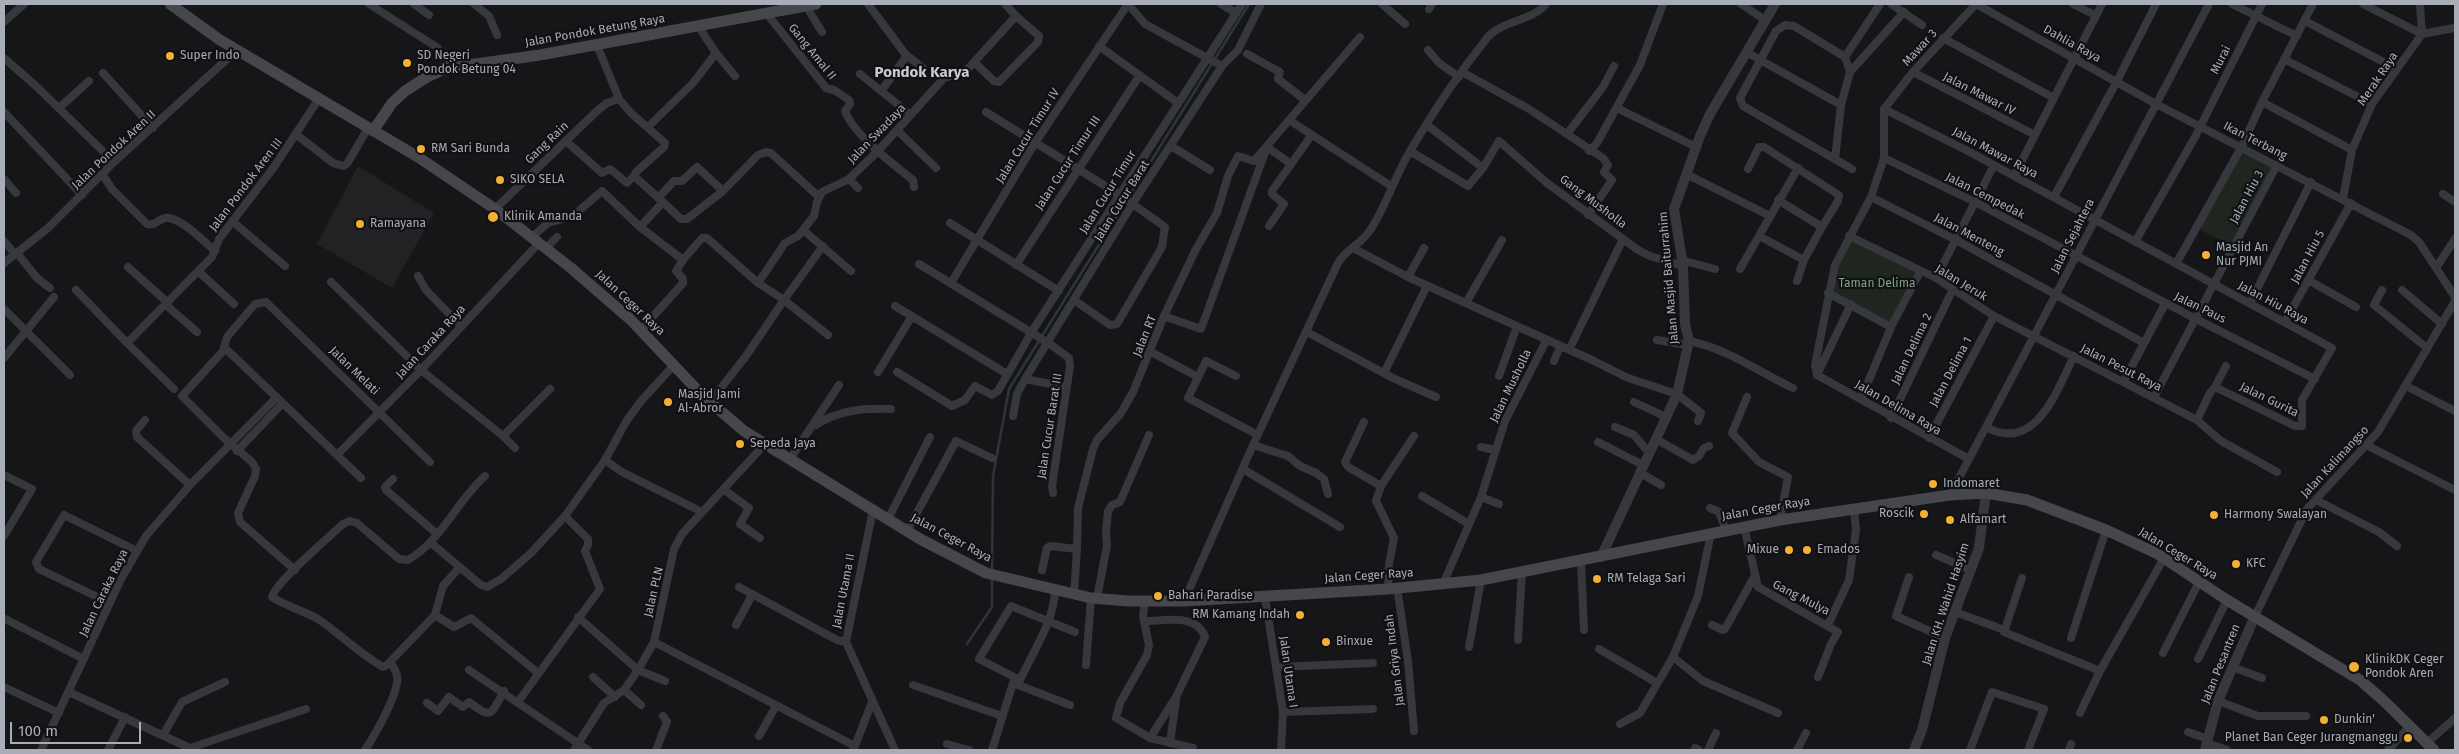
<!DOCTYPE html>
<html>
<head>
<meta charset="utf-8">
<style>
  body { margin:0 }
  #map { position:relative; width:2459px; height:754px; overflow:hidden; background:#161618; font-family:"Fira Sans",sans-serif }
  canvas { display:block }
  .frame { position:absolute; inset:0; border:5px solid #a8adb8; pointer-events:none }
  .scale { position:absolute; left:10px; top:722px; width:131px; height:22px; box-sizing:border-box; border:2px solid #a8adb8; border-top:0; padding-left:6px; font-size:15px; line-height:18px; white-space:nowrap; color:#a8adb8; -webkit-text-stroke:4px #111113; paint-order:stroke }
</style>
</head>
<body>
<div id="map">
<canvas width="2459" height="754"></canvas>
<div class="frame"></div>
<div class="scale">100 m</div>
</div>
<script>
const g = document.querySelector('canvas').getContext('2d');
g.lineJoin = 'round';
function fillPath(path, color) { g.fillStyle = color; g.fill(path, 'evenodd'); }
function stroke(path, color, width, dash) { g.strokeStyle = color; g.lineWidth = width; g.lineCap = dash ? 'butt' : 'round'; g.setLineDash(dash || []); g.stroke(path); }
function drawText(font, color, halo, rows, align = 'center') {
  g.font = font + ' "Fira Sans",sans-serif'; g.lineWidth = 4.5; g.setLineDash([]); g.textBaseline = 'middle'; g.strokeStyle = halo; g.fillStyle = color; for (const [text, x, y, turn = 0] of rows) {
    g.save(); g.translate(x, y); g.rotate((+turn || 0) * Math.PI / 180); g.textAlign = isNaN(turn) ? turn : align; if (halo) g.strokeText(text, 0, 0); g.fillText(text, 0, 0); g.restore();
  }
}
fillPath(new Path2D(`
  M358,166L434,213L392,288L317,244Z`), '#222225');
fillPath(new Path2D(`
  M2242,146L2277,165L2233,247L2197,228Z
  M1849,236L1920,272L1891,327L1828,293Z`), '#1e261f');
stroke(new Path2D(`
  M992,570L993,476L1009,389L1249,4
  M967,644L992,607V578`), '#2c353c', 2.5);
stroke(new Path2D(`
  M369,4L438,48L447,68
  M414,4L429,15
  M474,4L489,16L497,35
  M868,4L906,55L904,60L881,91
  M1221,4L1236,13
  M1382,4L1405,24
  M1741,4L1765,20
  M1891,4L1922,25
  M1976,4L2156,104L2411,235L2419,242L2455,297
  M2073,4L2095,15
  M2232,4L2297,36
  M2363,4L2422,34L2454,28
  M806,6L822,32
  M1429,9L1432,4
  M767,14L826,88L834,90L849,100L850,104L845,111C853,134 894,165 913,180L914,187
  M2305,21L2397,69
  M4,22L24,4
  M698,26L716,53L735,76
  M1943,38L2054,98
  M597,45L619,99L631,113L665,143L664,147L636,172L634,176L663,202L640,227L683,260L702,238H707L758,283
  M1099,46L1178,103
  M1428,50L1439,63L1459,77
  M1746,52L1841,105
  M905,54L924,69
  M1247,54L1280,72L1278,79L1305,100
  M1845,57L1880,4
  M4,58L36,86L114,162
  M2284,59L2372,104
  M974,62L994,81L999,82L1038,42L1039,36L1016,16
  M1462,72L1529,109L1603,158L1608,165L1604,172L1612,180L1588,215
  M1850,72L1845,57L1794,26L1785,25L1776,31L1740,98L1743,106L1852,169
  M1913,72L2035,135
  M103,73L153,128
  M860,74L911,115
  M2262,102L2352,150
  M59,108L89,81
  M1617,108L1696,147
  M1884,109L1966,150L2332,348L2302,400V426H2295L2215,387L2210,393L2197,420
  M1884,109L1913,72L1976,4
  M4,112L82,195
  M986,112L1123,197L1165,227L1162,247L1117,324L1110,325L1074,300
  M1289,120L1391,186
  M1427,125L1483,168L1499,141L1547,183L1638,250L1650,256L1683,266
  M648,127L693,83L716,53
  M897,130L936,168
  M1567,134L1603,87L1614,66
  M297,135L333,163L343,166L347,164L368,128
  M566,141L602,173L610,169L627,183L634,176
  M1171,146L1210,170
  M1410,151L1468,186L1483,168
  M1589,151L1597,143L1640,65L1663,4
  M1884,158L1975,202L2194,318L2315,379
  M1835,159L1841,105L1850,72L1904,12
  M1748,169L1759,147H1764L1839,195L1838,201L1822,227L1778,200
  M1686,174L1770,216
  M103,175L112,189L147,224C156,227 160,216 169,218C185,221 203,241 215,251
  M2014,176L2102,4
  M4,179L16,193
  M849,179L858,188
  M2443,194L2455,202
  M1871,197L1956,240L2144,343
  M2054,197L2117,81L2156,4
  M658,198L674,181H682L697,167L723,191
  M2343,198L2352,150L2372,104L2422,34L2420,4
  M663,202L681,219H687L723,191L758,155L766,152L771,153L819,197
  M495,209L598,110L607,103L619,99
  M232,221L285,266
  M950,223L1059,291
  M1269,226L1284,204L1272,194V191L1311,136
  M803,230L851,271
  M1759,236L1804,260L1822,227
  M1849,236L1936,278L1994,316L2197,420L2221,441L2277,472
  M532,237L548,223L573,216L602,191L640,227
  M4,241L15,254
  M2135,242L2195,137L2262,4
  M823,246L784,300L828,335
  M546,248L557,237
  M1353,248L1408,277L1592,360L1628,378L1677,394L1701,413L1698,421
  M17,253L37,278L50,288
  M1681,260L1715,269
  M4,263L48,228L114,162L237,50
  M919,264L1050,344L1069,358L1070,366L1052,486L1053,493
  M2176,264L2242,146L2262,102L2313,4
  M1016,265L1140,75
  M128,267L168,303
  M2436,268L2455,239
  M1740,269L1798,168
  M198,271L234,304
  M418,276L426,290L461,326
  M1408,277L1424,248
  M1936,278L1994,165
  M2308,280L2356,307
  M1797,281L1804,260
  M331,282L421,370L503,436
  M951,283L1035,143L1128,4L1145,24L1222,66
  M76,290L127,343L212,257L219,239L274,167L318,100
  M2382,290L2374,305L2427,348
  M2402,290L2442,324
  M1828,293L1891,327
  M1466,303L1502,240
  M2250,303L2311,182
  M166,305L197,332
  M895,306L1007,374
  M4,309L70,375
  M1164,316L1201,329L1267,147L1291,164
  M2285,322L2351,203
  M641,330L683,283V279L676,271L683,260
  M1307,332L1393,378L1436,397
  M1657,340L1688,345
  M1689,341C1726,348 1759,372 1793,388
  M127,343L174,389
  M224,347L361,478
  M1569,350L1623,239
  M1151,352L1198,377
  M4,358L54,297
  M1554,361L1560,347
  M878,372L912,316
  M897,372L952,406L965,400L975,386L992,395L998,391L1031,333L1242,4
  M1384,373L1427,286
  M1817,375L1815,365L1835,265L1871,197L1884,158V109
  M1817,375L1969,459
  M1817,375L1851,304
  M1236,376L1206,361L1188,398L1258,435
  M1499,376L1517,326
  M1025,379L1066,387
  M2124,381L2165,304
  M2406,386L2455,411
  M2215,387L2226,366
  M1747,397L1732,433L1759,462L1788,477L1780,520
  M2154,397L2277,165
  M1861,399L1891,327L1920,272
  M710,402L746,356L784,300L758,283L785,243L798,236L814,216L817,202L822,192L849,179L878,151L944,78L965,72L1016,16L1005,4
  M1634,402L1666,417
  M1013,416L1017,394L1025,379L1133,203L1222,66L1238,50L1261,4
  M1891,418L1953,289
  M145,420L136,431L137,437L190,485
  M1364,422L1345,462L1348,467L1381,486L1376,501L1394,538L1389,564L1388,589
  M816,425C838,410 864,408 891,409
  M1615,427L1634,435L1645,448L1650,451
  M1986,427C2036,454 2057,390 2074,356
  M1929,438L1994,316
  M1656,439L1693,460L1699,456L1704,448L1709,446
  M1598,442L1643,465
  M1253,445L1288,456L1300,466L1316,473L1324,479L1328,494
  M2368,446L2455,490
  M1481,447L1495,450
  M515,448L503,436L550,389
  M237,451L282,404
  M337,455L421,370L539,243
  M790,459L839,385
  M605,460L622,472L702,512
  M1243,469L1340,527
  M1639,472L1661,485
  M4,475L32,489L4,536
  M393,479L385,487L386,490L436,533
  M1381,486L1414,436
  M723,489L749,508L740,524L760,538
  M1950,495L2209,4
  M1422,496L1469,524
  M1481,497L1499,504
  M2316,500L2379,532L2397,546
  M1710,508L1719,512L1726,530
  M873,510L846,642L895,750
  M888,519L930,437
  M1744,526L1758,587L1838,632L1831,644L1818,677
  M907,531L956,441L992,458
  M430,542L481,585L487,587L501,579L531,553L565,516L605,460L627,420L642,400L674,365
  M1936,555L1971,570
  M1581,562L1584,630
  M459,568L443,586L435,615L387,665L383,667C360,654 342,636 321,621C306,611 287,607 272,597C274,584 330,536 343,524L350,521L357,523L399,559L408,560C441,541 457,501 485,476
  M295,570L240,522L238,513L255,476L256,469L252,462L225,439L182,396L223,351L227,337L255,304L266,302L430,462
  M1042,570L1047,548L1050,546L1077,549
  M1909,577L1896,616L1945,638
  M2022,578L2004,632L2100,671
  M1443,584L1481,497L1505,421L1546,341
  M739,587L837,640L846,642
  M1397,587L1408,661L1414,731
  M1055,591C1054,621 1033,652 1020,680L979,659L1011,606L1075,632
  M1074,594L1077,549L1078,508L1093,449L1097,440L1121,413L1133,392L1164,316L1196,249L1217,213L1228,176L1238,156L1254,161L1360,37
  M1265,597L1283,712L1281,750
  M1097,598L1107,545L1106,531L1108,511L1112,505L1120,502L1149,435
  M1145,600L1143,616L1149,645L1147,655L1120,703L1116,718L1150,738L1193,748
  M1184,601L1253,445L1338,263C1347,248 1361,245 1371,229C1387,204 1395,176 1410,151C1433,112 1459,73 1487,38C1502,20 1531,22 1546,4
  M110,603L39,569L36,562L64,515L137,551
  M1955,612L1999,628
  M435,615L454,627L471,618L538,673
  M2255,616L2307,509L2378,432L2455,301
  M578,617L638,670L665,681
  M5,619L84,659
  M1144,621C1165,621 1196,613 1205,637L1176,697L1150,738
  M736,625L752,595
  M1712,625L1723,630L1725,629L1754,577
  M1828,625L1849,580L1856,530L1854,509
  M2071,638L2106,530
  M1518,640L1522,572
  M654,642L855,746L853,750
  M1469,647L1481,580
  M1599,649L1657,683
  M2163,653L2199,582
  M1673,657L1703,681L1778,713
  M2198,659L2227,600
  M1086,665L1091,598
  M1277,667L1373,663
  M2232,667L2262,678
  M469,670L588,750
  M593,677L615,697
  M913,685L1002,716
  M4,687L59,713
  M624,690L641,705
  M69,692L194,750
  M2218,701L2258,716H2306
  M518,702L600,589L585,551L588,545V539L565,516
  M427,703L438,711L449,697L463,707L469,702C493,720 490,715 504,691
  M1283,712L1373,709
  M2080,713L2100,671L2164,558
  M1620,724L1640,713L1673,657L1698,596L1711,533
  M2188,732L2208,739
  M163,735L182,702L225,682
  M759,736L776,706
  M1170,743L1176,700
  M2207,743L2227,750
  M2427,743L2455,718
  M947,744L969,750
  M855,746L872,702
  M190,748L306,709
  M41,750L120,581L146,536L190,485L276,398
  M108,750L125,717
  M365,750C375,735 394,701 397,683C399,675 394,668 390,662
  M574,750L604,703L624,690L638,670L654,642L674,549L682,534L765,444
  M656,750L667,722L663,716
  M992,750L1013,683L1070,705
  M1694,750L1695,748L1699,750
  M1708,750L1716,733
  M1797,750L1806,733
  M1970,750L1992,692L2044,709L2028,750
  M2069,750L2071,744
  M2388,750L2410,726`), '#37383d', 8);
stroke(new Path2D(`
  M1601,557L1677,394L1689,341L1685,324L1683,266L1674,209L1700,136L1710,114L1775,4
  M1914,750L1922,730L1945,638L1979,548L1986,493
  M2205,750L2218,701L2255,616`), '#37383d', 10);
stroke(new Path2D(`
  M170,4L220,40L418,157L495,209L571,268L631,320L702,395L744,431L920,539L986,573L1091,598L1128,601H1184L1388,589L1481,580L1780,520L1950,495L1986,493L2027,500L2106,530L2156,553L2227,600L2360,680L2384,701L2434,750
  M373,131L392,103L405,91L427,77L447,68L540,55L816,4`), '#45474d', 11);
for (const [x, y, r, color] of [
  [170,56,5,"#f2b134"],
  [407,63,5,"#f2b134"],
  [421,149,5,"#f2b134"],
  [500,180,5,"#f2b134"],
  [493,217,6,"#f2b134"],
  [360,224,5,"#f2b134"],
  [2206,255,5,"#f2b134"],
  [668,402,5,"#f2b134"],
  [740,444,5,"#f2b134"],
  [1933,484,5,"#f2b134"],
  [1924,514,5,"#f2b134"],
  [2214,515,5,"#f2b134"],
  [1950,520,5,"#f2b134"],
  [1789,550,5,"#f2b134"],
  [1807,550,5,"#f2b134"],
  [2236,564,5,"#f2b134"],
  [1597,579,5,"#f2b134"],
  [1158,596,5,"#f2b134"],
  [1300,615,5,"#f2b134"],
  [1326,642,5,"#f2b134"],
  [2354,667,6,"#f2b134"],
  [2324,720,5,"#f2b134"],
  [2408,738,5,"#f2b134"]
]) { const dot = new Path2D(); dot.arc(x, y, r, 0, 2 * Math.PI); g.fillStyle = color; g.fill(dot); stroke(dot, '#111113', 2); }
drawText('12px', '#a8adb8', '#111113', [
  ["Jalan Pondok Betung Raya",595,31,-10],
  ["Dahlia Raya",2072,44,29],
  ["Mawar 3",1920,48,-48],
  ["Gang Amal II",812,52,51],
  ["Murai",2221,60,-63],
  ["Merak Raya",2378,79,-56],
  ["Jalan Mawar IV",1979,94,27],
  ["Jalan Swadaya",877,134,-46],
  ["Jalan Cucur Timur IV",1028,136,-58],
  ["Ikan Terbang",2255,141,27],
  ["Gang Rain",547,143,-44],
  ["Jalan Pondok Aren II",114,150,-43],
  ["Jalan Mawar Raya",1995,153,28],
  ["Jalan Cucur Timur III",1068,163,-57],
  ["Jalan Pondok Aren III",246,185,-53],
  ["Jalan Cucur Timur",1108,192,-58],
  ["Jalan Cempedak",1985,196,27],
  ["Jalan Hiu 3",2247,197,-62],
  ["Jalan Cucur Barat",1122,201,-58],
  ["Gang Musholla",1593,202,37],
  ["Jalan Menteng",1969,235,28],
  ["Jalan Sejahtera",2073,236,-63],
  ["Jalan Hiu 5",2308,257,-62],
  ["Jalan Masjid Baiturrahim",1669,278,-95],
  ["Jalan Jeruk",1961,283,31],
  ["Jalan Ceger Raya",630,303,43],
  ["Jalan Hiu Raya",2273,303,28],
  ["Jalan Paus",2200,308,26],
  ["Jalan RT",1145,336,-68],
  ["Jalan Caraka Raya",431,342,-47],
  ["Jalan Delima 2",1912,349,-64],
  ["Jalan Pesut Raya",2121,368,27],
  ["Jalan Melati",354,371,44],
  ["Jalan Delima 1",1951,372,-62],
  ["Jalan Musholla",1511,386,-64],
  ["Jalan Gurita",2269,400,26],
  ["Jalan Delima Raya",1898,408,30],
  ["Jalan Cucur Barat III",1050,426,-81],
  ["Jalan Kalimangso",2335,462,-47],
  ["Jalan Ceger Raya",1766,509,-10],
  ["Jalan Ceger Raya",951,538,28],
  ["Jalan Ceger Raya",2178,554,31],
  ["Jalan Ceger Raya",1369,576,-4],
  ["Jalan Utama II",844,591,-79],
  ["Jalan PLN",654,592,-77],
  ["Jalan Caraka Raya",104,593,-64],
  ["Gang Mulya",1801,598,27],
  ["Jalan KH. Wahid Hasyim",1946,604,-72],
  ["Jalan Griya Indah",1395,660,-97],
  ["Jalan Pesantren",2221,664,-68],
  ["Jalan Utama I",1288,672,82]
]);
drawText('12px', '#a8adb8', '#111113', [
  ["Super Indo",180,56],
  ["SD Negeri",417,56],
  ["Pondok Betung 04",417,70],
  ["RM Sari Bunda",431,149],
  ["SIKO SELA",510,180],
  ["Klinik Amanda",504,217],
  ["Ramayana",370,224],
  ["Masjid An",2216,248],
  ["Nur PJMI",2216,262],
  ["Masjid Jami",678,395],
  ["Al-Abror",678,409],
  ["Sepeda Jaya",750,444],
  ["Indomaret",1943,484],
  ["Roscik",1914,514,"right"],
  ["Harmony Swalayan",2224,515],
  ["Alfamart",1960,520],
  ["Mixue",1779,550,"right"],
  ["Emados",1817,550],
  ["KFC",2246,564],
  ["RM Telaga Sari",1607,579],
  ["Bahari Paradise",1168,596],
  ["RM Kamang Indah",1290,615,"right"],
  ["Binxue",1336,642],
  ["KlinikDK Ceger",2365,660],
  ["Pondok Aren",2365,674],
  ["Dunkin'",2334,720],
  ["Planet Ban Ceger Jurangmanggu",2398,738,"right"]
], 'left');
drawText('12px', '#7fa381', '#111113', [
  ["Taman Delima",1877,284]
]);
drawText('bold 15px', '#c9ccd4', '#111113', [
  ["Pondok Karya",922,73]
]);
</script>
</body>
</html>
